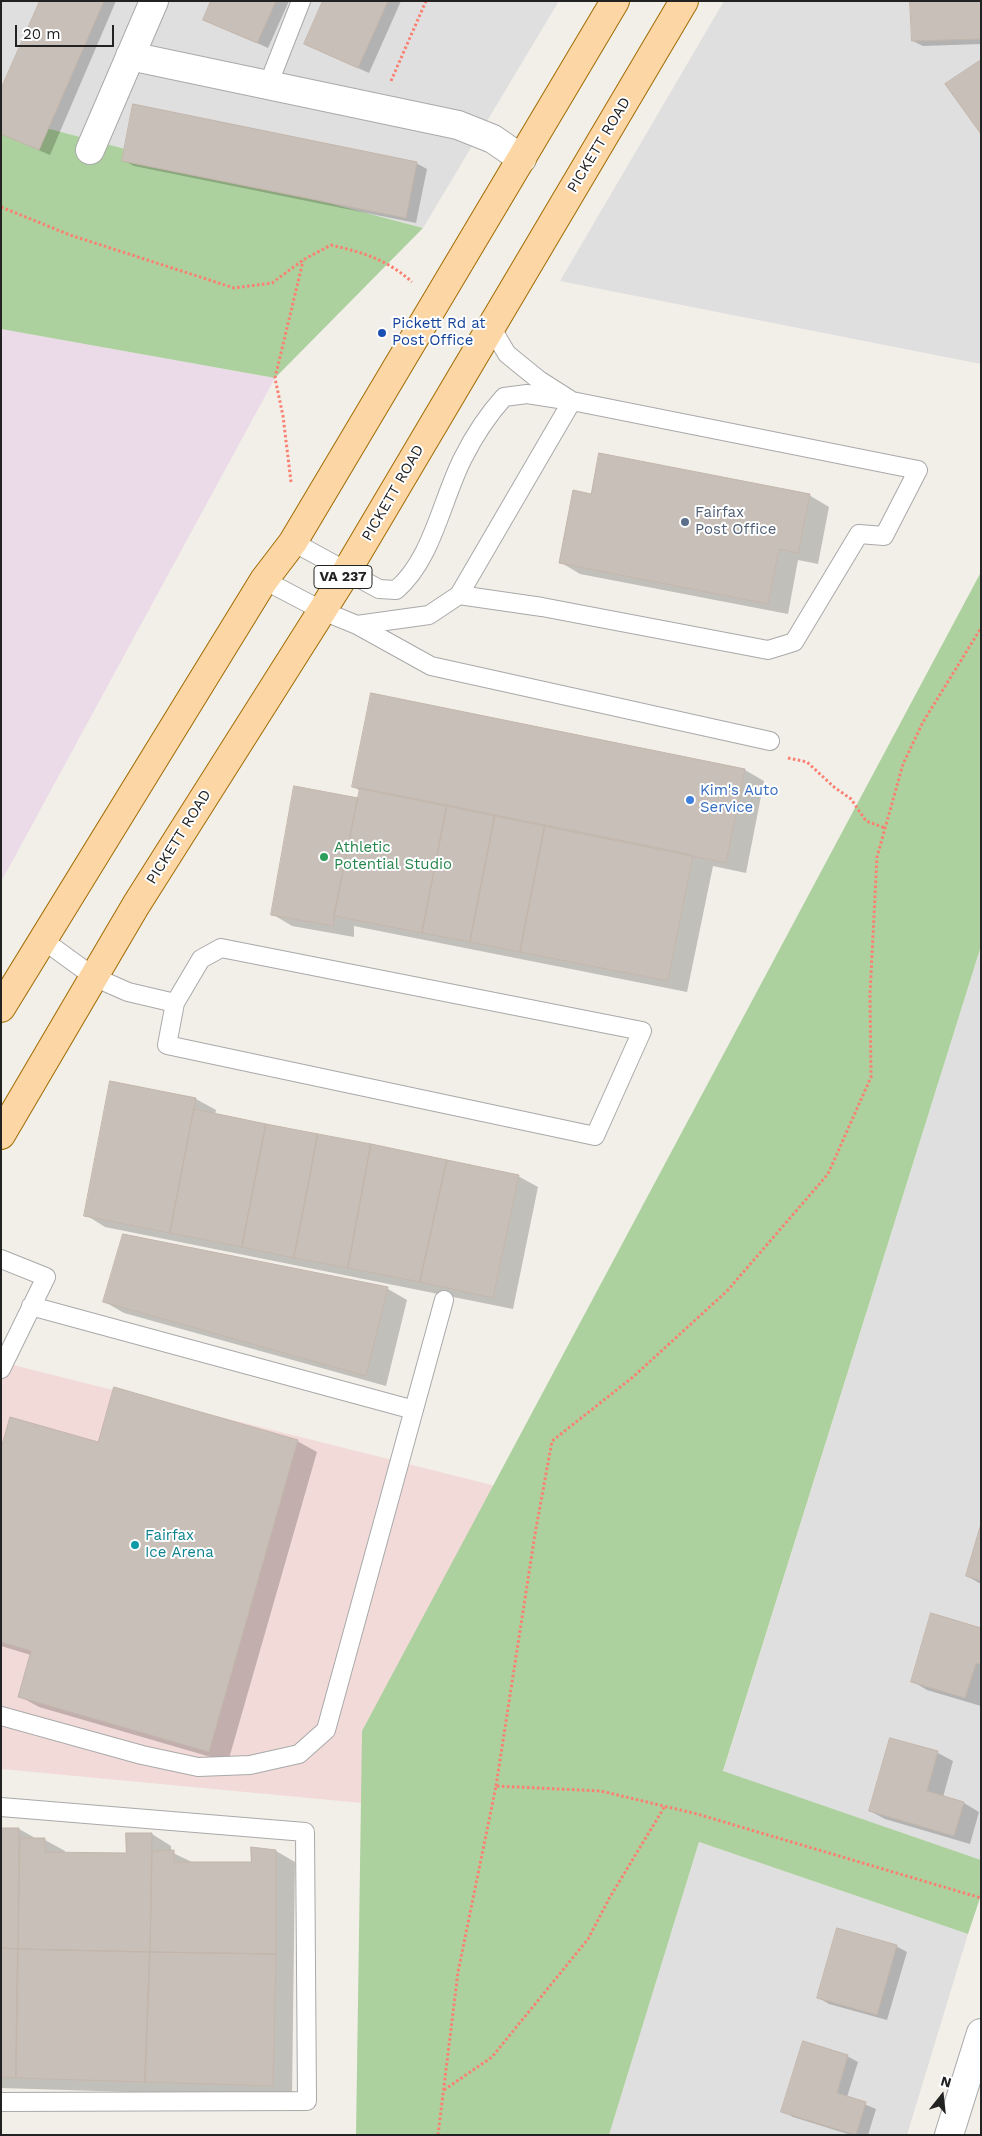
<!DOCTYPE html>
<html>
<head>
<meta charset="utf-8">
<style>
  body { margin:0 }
  #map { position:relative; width:982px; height:2136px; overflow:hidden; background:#f2efe9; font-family:"Work Sans",sans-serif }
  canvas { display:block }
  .frame { position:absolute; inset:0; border:2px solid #222; pointer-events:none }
  .north { position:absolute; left:917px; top:2071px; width:50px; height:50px; -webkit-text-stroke:4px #fff; paint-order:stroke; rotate:16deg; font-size:14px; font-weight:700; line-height:20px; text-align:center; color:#222 }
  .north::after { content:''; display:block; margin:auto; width:18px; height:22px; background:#222; clip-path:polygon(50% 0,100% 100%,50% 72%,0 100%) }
  .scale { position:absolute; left:15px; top:25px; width:99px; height:22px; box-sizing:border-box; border:2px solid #222; border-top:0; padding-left:6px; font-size:15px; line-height:18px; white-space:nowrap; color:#222; -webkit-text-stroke:4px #fff; paint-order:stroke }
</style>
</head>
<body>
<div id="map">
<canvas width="982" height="2136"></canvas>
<div class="frame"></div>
<div class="north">N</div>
<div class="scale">20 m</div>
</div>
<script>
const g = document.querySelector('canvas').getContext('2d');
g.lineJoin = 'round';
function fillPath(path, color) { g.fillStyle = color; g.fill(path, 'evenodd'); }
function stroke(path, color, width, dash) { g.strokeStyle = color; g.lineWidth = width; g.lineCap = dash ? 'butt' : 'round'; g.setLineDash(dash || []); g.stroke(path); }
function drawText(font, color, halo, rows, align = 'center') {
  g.font = font + ' "Work Sans",sans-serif'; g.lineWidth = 4; g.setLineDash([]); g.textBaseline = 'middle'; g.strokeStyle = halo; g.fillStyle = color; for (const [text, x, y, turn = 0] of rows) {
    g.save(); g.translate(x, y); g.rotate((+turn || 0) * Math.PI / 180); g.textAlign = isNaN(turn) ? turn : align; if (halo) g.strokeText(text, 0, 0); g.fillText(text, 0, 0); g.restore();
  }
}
fillPath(new Path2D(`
  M2,1H559L423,228L1,116Z
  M724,1H981V364L560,281Z
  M981,946V1860L723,1772Z
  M699,1842L968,1934L907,2135H609Z`), '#e0dfdf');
fillPath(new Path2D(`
  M1,1362L496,1486L362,1803L1,1769Z`), '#f2dad9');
fillPath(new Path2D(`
  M1,329L275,378L1,882Z`), '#ebdbe8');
fillPath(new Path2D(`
  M1,116L423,228L275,378L1,329Z
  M981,572V946L723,1771L981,1860V1895L968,1934L699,1842L609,2135H356L362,1731Z`), '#add19e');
fillPath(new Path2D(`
  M41,1H116L50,155L1,134V92Z
  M213,1H289L268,48L205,19Z
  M324,1H401L369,73L305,44Z
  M981,1V44L923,46L913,41Z
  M123,160L416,163L427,169L416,223L134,166Z
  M592,495H809L829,507L818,564L798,560L788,614L580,574L560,562Z
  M745,770L764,781L746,873L713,866L687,992L354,926V937L292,926L272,914L359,799L361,791L353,787Z
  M111,1082L196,1099L216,1110L215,1115L518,1176L538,1187L513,1309L105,1227L86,1215Z
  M124,1236L388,1289L407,1300L386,1386L124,1313L105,1302Z
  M297,1441L317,1452L228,1762L39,1707L19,1696L31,1655L1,1646V1453L99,1443Z
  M981,1528V1584L967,1576Z
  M981,1629V1706L927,1690L912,1681Z
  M890,1739L938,1753L953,1761L943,1797L964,1803L979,1812L970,1844L885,1819L870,1811Z
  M1,1829H19L37,1839L45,1840L65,1851V1853L127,1855L152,1834L171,1846V1852L194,1863H253L276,1851L295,1862L292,2097L1,2088Z
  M896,1946L907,1952L887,2020L829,2004L819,1998Z
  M847,2056L858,2062L847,2097L876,2109L868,2135H851L793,2117L783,2111Z`), '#0003');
const building = new Path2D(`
  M40,1H104L39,150L1,134V89Z
  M211,1H276L257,43L203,20Z
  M323,1H388L358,68L304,44Z
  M910,1H981V39L912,41Z
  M981,60V134L945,84Z
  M133,104L417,162L406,218L122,161Z
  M599,453L810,494L798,553L779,549L768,604L559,563L573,490L591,494Z
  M371,693L745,769L726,863L352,787Z
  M294,786L358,798L334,916V926L271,915Z
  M360,788L447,805L422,933L334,916Z
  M447,805L495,815L470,942L422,933Z
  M495,815L545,825L520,952L470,942Z
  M545,825L693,855L668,981L520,952Z
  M110,1081L196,1098L170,1233L84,1216Z
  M194,1109L266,1124L242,1247L170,1233Z
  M266,1124L318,1134L294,1258L242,1247Z
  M318,1134L371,1144L348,1268L294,1258Z
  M371,1144L447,1160L420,1282L348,1268Z
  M447,1160L519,1175L493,1298L420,1282Z
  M123,1234L388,1287L366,1376L103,1302Z
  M114,1387L298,1440L209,1752L18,1697L31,1651L1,1642V1448L10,1417L98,1442Z
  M981,1524V1581L966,1576Z
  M931,1613L981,1628V1665L976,1663L965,1698L911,1682Z
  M890,1738L938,1751L927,1791L964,1802L954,1836L869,1811Z
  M1,1828H19L18,1949L1,1948Z
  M126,1833H152L150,1952L18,1949L20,1838H45V1852L126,1853Z
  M251,1847L276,1850V1954L150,1952L152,1851L174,1850V1862H251Z
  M837,1928L897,1945L877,2015L817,1998Z
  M1,1948L18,1949L16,2078L1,2077Z
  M18,1949L150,1952L145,2082L16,2078Z
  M150,1952L276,1954L273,2086L145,2082Z
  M803,2041L848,2055L837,2093L866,2102L856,2135L781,2112Z`);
fillPath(building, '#c7bfb8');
stroke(building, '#c4b6ab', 1);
const lane = new Path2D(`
  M268,85L301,1
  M264,580L323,611L357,625L429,615L459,595L572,401L527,394L504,397C487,416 474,436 463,458C442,499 432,560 396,590L379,589L293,542
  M459,595L542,607L768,650L794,642L859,534L884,536L918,470L572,401L539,380L507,354L491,327
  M357,625L431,666L770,741
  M43,940L94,977L128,992L175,1003L167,1045L595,1136L642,1031L221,948L201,959L175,1003
  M1,1259L46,1277L1,1369
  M31,1306L414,1410
  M1,1716L142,1755L198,1767L250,1765L299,1754L326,1730L444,1300
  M1,1807L305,1832L307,2101L1,2102`);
const street = new Path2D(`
  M130,56L458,125L493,139L522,159
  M90,150L154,1
  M949,2135L981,2033`);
const primary = new Path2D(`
  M1,1008L264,580L293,542L615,1
  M1,1135L136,905L339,584L684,1`);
stroke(lane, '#a9a9a9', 20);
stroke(street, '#a9a9a9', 30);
stroke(primary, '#a06b00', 30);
stroke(new Path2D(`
  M391,81L426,1
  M1,207L70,235L234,288L272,283L303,260L331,245C364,253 386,259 412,282
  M291,482L283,416L275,378L303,261
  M788,758L807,762L834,787L851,799L866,821L885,828
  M496,1786L535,1534L552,1441L633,1377L727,1291L828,1174L871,1077L870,994L877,857L903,764L923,722L981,628
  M444,2090L492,2057L588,1939L610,1897L665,1806
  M438,2135L458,1972L496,1786L601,1791L697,1814L981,1898`), '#fa8072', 3, [2.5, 2.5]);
stroke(lane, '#fff', 18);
stroke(street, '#fff', 28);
stroke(primary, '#fcd6a4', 28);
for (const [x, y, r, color] of [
  [382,333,5,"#1a4fb4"],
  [685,522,5,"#5c6f8a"],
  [690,800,5,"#3f7fe0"],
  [324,857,5,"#2e9e5b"],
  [135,1545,5,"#0f9aa8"]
]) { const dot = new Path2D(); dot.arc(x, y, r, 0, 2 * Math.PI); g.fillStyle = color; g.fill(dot); stroke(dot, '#fff', 2); }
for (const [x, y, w] of [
  [343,577,58]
]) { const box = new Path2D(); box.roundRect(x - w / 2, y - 11.5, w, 23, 4); g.fillStyle = '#fff'; g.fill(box); stroke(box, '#222', 1); }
drawText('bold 14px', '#222', null, [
  ["VA 237",343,577]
]);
drawText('15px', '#222', '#fff', [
  ["PICKETT ROAD",599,145,-59],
  ["PICKETT ROAD",393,493,-60],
  ["PICKETT ROAD",179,837,-58]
]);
drawText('15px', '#164399', '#fff', [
  ["Pickett Rd at",392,324],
  ["Post Office",392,341]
], 'left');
drawText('15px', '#4e5e75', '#fff', [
  ["Fairfax",695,513],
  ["Post Office",695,530]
], 'left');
drawText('15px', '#366cbe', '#fff', [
  ["Kim's Auto",700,791],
  ["Service",700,808]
], 'left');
drawText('15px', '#27864d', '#fff', [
  ["Athletic",334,848],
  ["Potential Studio",334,865]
], 'left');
drawText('15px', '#0d838f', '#fff', [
  ["Fairfax",145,1536],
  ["Ice Arena",145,1553]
], 'left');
</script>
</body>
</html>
